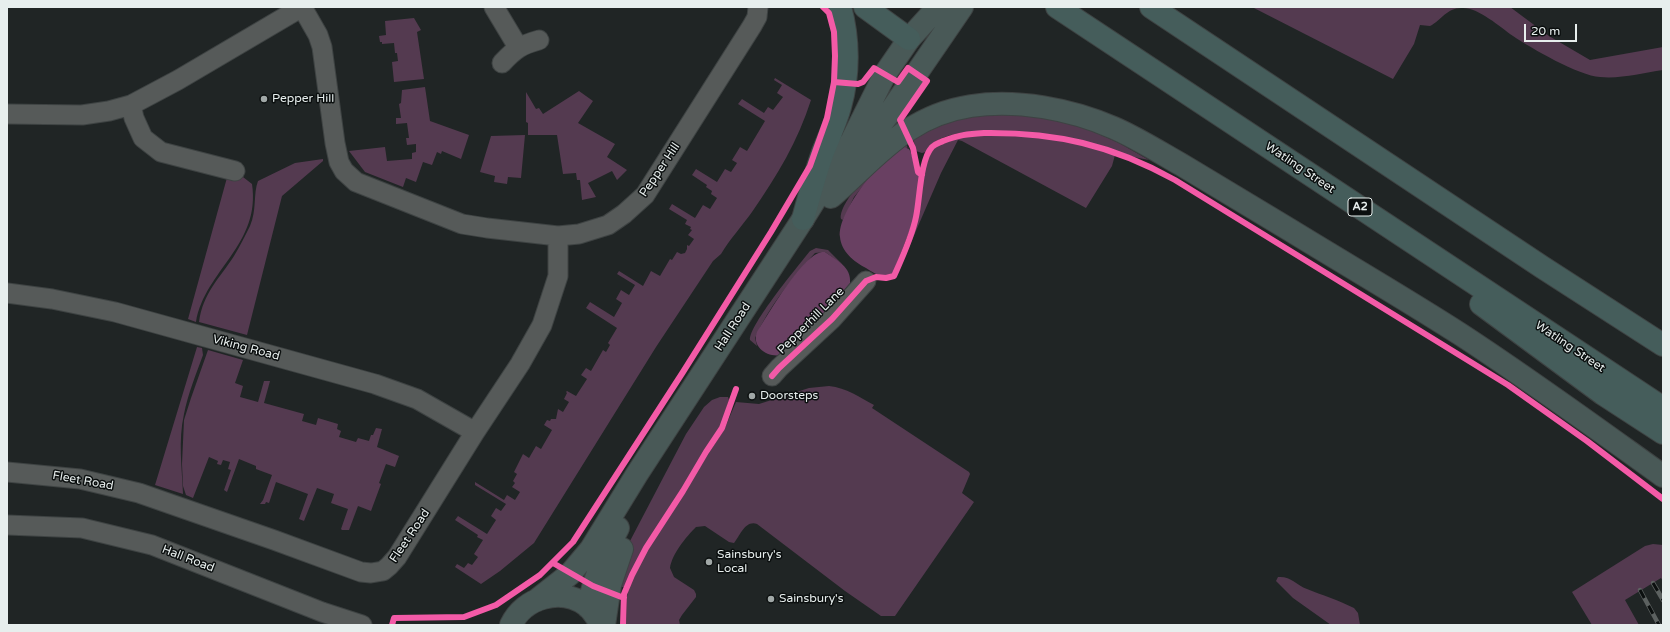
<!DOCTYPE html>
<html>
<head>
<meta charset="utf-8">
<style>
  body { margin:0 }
  #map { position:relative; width:1670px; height:632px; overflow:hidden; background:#202525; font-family:"Varela Round",sans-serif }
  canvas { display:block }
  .frame { position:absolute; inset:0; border:8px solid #e7eeed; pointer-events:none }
  .scale { position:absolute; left:1524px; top:24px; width:53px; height:18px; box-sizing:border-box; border:2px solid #e7eeed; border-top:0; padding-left:5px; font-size:12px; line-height:14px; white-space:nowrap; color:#e7eeed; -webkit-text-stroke:3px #0b0f0f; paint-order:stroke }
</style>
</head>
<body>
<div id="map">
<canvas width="1670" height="632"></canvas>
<div class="frame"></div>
<div class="scale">20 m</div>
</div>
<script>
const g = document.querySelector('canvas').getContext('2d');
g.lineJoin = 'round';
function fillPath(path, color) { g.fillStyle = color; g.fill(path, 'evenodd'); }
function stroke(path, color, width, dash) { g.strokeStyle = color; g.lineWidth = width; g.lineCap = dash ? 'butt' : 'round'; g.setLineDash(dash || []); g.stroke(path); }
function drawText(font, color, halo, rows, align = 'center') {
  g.font = font + ' "Varela Round",sans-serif'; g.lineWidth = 3; g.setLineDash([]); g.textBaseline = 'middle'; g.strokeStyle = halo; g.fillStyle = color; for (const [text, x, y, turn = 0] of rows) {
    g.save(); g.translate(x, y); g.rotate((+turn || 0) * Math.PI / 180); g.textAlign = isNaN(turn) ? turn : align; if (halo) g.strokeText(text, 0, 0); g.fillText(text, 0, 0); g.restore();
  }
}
fillPath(new Path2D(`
  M1252,7H1510L1549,36L1590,60L1663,47V70C1642,73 1621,79 1600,77C1579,76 1531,48 1513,36C1500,27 1479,8 1463,8C1447,7 1442,20 1430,26L1420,25L1414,44L1393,79Z
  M414,18L421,30L417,32L424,79L394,82L392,62L398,61L397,53H395L394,43L382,44V42H380L379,36L386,35L385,21Z
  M775,78L811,100C798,141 777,176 752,212C742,226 730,239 721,254L713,261L656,347L534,543L500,571L481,584L455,567L457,564L464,568L468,563L472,565L478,557L474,554L483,540L477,537L478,535L455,520L458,516L487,534L496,520L491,516L496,508L501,511L506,504L475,485V482L504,500L507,495L515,500L520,492L512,487L515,483L513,481L517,474L514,472L523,454L529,458L536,446L541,449L552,430L544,425L547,420L550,421L551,419H556L558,409L563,412L569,402L564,399L567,393L566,392L567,391L576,396L587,379L581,375L586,368L591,371L603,350L606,352L610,345L608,343L617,328L586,308L590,302L614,317L622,303L616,299L621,290L629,295L635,285L617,274L619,271L643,286L651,271L660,276L670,259L672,260L677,252L681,254L685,253L687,249V245L689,246L694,239L688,235L692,230L690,229L691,227L685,224L687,220L669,209L672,204L695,218L703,205L710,209L717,198L711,194L712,191L706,187L707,185L692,175L696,169L717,182L725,169L731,172L737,163L732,160L740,147L747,151L765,121L738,104L742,99L764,113L768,107L773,110L783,97L777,93L782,85L774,80Z
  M425,87L430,121L469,135L461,159L442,151L441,154L437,152L432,165L423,162L416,182L406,178L403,187L365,172L349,151L385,147L387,161L412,159V153L416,152V144L407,145L406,138H409L407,123L396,124V118H401L399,104L401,103L402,90Z
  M579,91L593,101L578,123L615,144L607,157L627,170L617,180L612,171L588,183L596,197L582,200L580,180H577L576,173L563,174L557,135H528V123L526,122V92L536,109L539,108L543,114Z
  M1027,111L1090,130L1119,143L1149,160C1128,157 1108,147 1087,142C1055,134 957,120 931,145C929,147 928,150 926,152L922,153L916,151L913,138L955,116Z
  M525,135L521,178L508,177L507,184L494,182L495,176L480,172L491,136Z
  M967,135C1021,133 1064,138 1115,155L1112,166L1086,208L962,141L958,140L941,173L906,254C910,242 914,231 917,219C922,200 920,162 933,148C941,140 957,137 967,135Z
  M902,139L909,149L908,147L877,169L854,197L843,220L841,219C838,200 888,154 902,139Z
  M323,159V161L282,196L247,335L199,322C203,293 219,279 234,256C240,246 245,236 250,226C257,210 253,194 258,181L295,163Z
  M228,174L243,177L252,184C261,245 205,270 196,322L188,319Z
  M816,248L828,250L843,265L825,252L815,253C792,278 769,306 755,338L757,346L750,340C749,325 798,266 810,251Z
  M197,347L202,348L203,355C196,374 188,394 184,414C178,441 182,467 183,494L155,485Z
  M208,350L243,360L235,383L243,386L240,397L258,402L264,381H270L264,403L304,414L302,421L316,425L318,418L338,424L337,429L341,431L339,437L356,442L358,438L369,441L371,435H373L376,428L382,429L377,447L399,456L395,467L386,464L379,483L381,484L371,511L358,506L349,530H342L341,529L348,509L331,503L334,494L317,488L304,521L299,519L308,494L276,482L269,503L266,502L265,504H260L263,500L272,475L256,469V466L239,459L227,492L224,490L231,470L228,469L230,462L223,460L221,465L217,464L218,461L209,457L193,498L186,495L183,486L182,464L184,420L191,398Z
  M829,386C847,388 859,397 874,405L872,408L969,472L970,474L962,493L974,502L895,616H881L845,591L757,524C745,520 740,536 734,543L729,542L705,526L696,527C686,537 672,554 670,568L674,577L694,590L696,594V597L682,615L679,620L680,625H626L627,596L630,582L647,548L724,430L736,402L759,404L809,388Z
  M720,397H728L729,400L720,428L643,550L624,587H622L617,578L630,541L686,434L704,407L712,400Z
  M1653,544L1663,545V581L1661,578L1625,600L1639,625H1592L1572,592L1645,546Z
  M1278,577C1291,576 1296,585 1307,589C1322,595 1338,600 1354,608L1358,613L1360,625H1331L1293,598L1276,581Z`), '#543a50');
fillPath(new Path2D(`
  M904,147L909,149C914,156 913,171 921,175L915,217L892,276C884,279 873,273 866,268C854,262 841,251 840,237C837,212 882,156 904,147Z
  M822,252H825C836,260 852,267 850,283L816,323L781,355C768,358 751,347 757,332C768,315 802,255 822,252Z`), '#694062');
const minor = new Path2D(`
  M302,7L318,35L322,47L335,143L339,162L344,171L356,182L462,224L487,228L558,236L579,234L608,225L624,214L645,195L752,26L757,17L758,7
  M494,7L518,47
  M502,63C515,49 521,45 539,40
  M131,105L134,118L143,138L161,152L235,171
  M7,114L82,115L109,111L131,105L178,80L302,7
  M7,293L52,299L115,312L375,384L417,399L475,432
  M772,376L779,368L832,319L866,281
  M7,472L80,479L139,493L274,540L361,572L371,573L383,571L389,566L397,557L475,432L520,364L542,325L558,276V236
  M7,525L82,528L152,545L322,612L362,625`);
const major = new Path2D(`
  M851,162L888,115L962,7
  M831,197C877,157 906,116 971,106C1017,99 1071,109 1114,128C1137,138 1159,152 1182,165C1218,187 1254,208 1290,230C1347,265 1404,298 1460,334C1529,379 1596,428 1663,476
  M537,600L570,574L591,549L637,474L803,219L852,140L885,74L909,39L938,7
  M588,607C594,579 605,553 618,528
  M511,625C524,597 561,587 586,605C593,610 597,619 602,625
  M604,625L610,585L622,549`);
const highway = new Path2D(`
  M865,7L909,39
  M1057,7L1663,408
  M1151,7L1542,267L1663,345
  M803,219C809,197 815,174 823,152C829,137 836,122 840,107C849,75 849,39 840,7
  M1481,304L1603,394L1663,433`);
stroke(minor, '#3e4343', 21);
stroke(major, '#3e4343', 24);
stroke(highway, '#3e4343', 24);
stroke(minor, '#565a59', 19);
stroke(major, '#495957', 22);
stroke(highway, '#455d5b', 22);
const rail = new Path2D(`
  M1653,583L1663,600
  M1640,590L1659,625`);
stroke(rail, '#5c6160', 4.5);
stroke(rail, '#0b0f0f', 3, [9]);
stroke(new Path2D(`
  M834,82L858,84L863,82L874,68L898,82L908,68L927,81L900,120L913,148L918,172L922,175
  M772,376L779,368L832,319L866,281L876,277L886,278L894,276C902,258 912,237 916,217C920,199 920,160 932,147C935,144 939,143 943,141C959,135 967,134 984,133C1055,132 1112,145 1175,180L1508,385L1587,441L1663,499
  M553,563L593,586L624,598
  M392,625L394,618L464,617L496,605L540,575L573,542L683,372L771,232L810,166L827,118L834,82L835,56L834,32L829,13L823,7
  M623,625L624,594L632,575L646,548L683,491L706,452L722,428L736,389`), '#f35aa7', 6);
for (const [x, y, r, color] of [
  [264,99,4,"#a1a8a7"],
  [752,396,4,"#a1a8a7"],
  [709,562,4,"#a1a8a7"],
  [771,599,4,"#a1a8a7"]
]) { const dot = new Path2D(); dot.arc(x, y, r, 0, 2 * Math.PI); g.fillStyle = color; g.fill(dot); stroke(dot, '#0b0f0f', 1.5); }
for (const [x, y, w] of [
  [1360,207,24]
]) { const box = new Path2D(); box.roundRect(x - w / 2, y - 9, w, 18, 3); g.fillStyle = '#0b0f0f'; g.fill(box); stroke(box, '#e7eeed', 1); }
drawText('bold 11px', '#e7eeed', null, [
  ["A2",1360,207]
]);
drawText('12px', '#e7eeed', '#0b0f0f', [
  ["Pepper Hill",272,99],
  ["Doorsteps",760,396],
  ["Sainsbury's",717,555],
  ["Local",717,569],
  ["Sainsbury's",779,599]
], 'left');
drawText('12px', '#e7eeed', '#0b0f0f', [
  ["Watling Street",1300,168,34],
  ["Pepper Hill",660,170,-56],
  ["Pepperhill Lane",811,321,-45],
  ["Hall Road",733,327,-57],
  ["Watling Street",1570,347,34],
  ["Viking Road",246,348,15],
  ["Fleet Road",83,481,10],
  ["Fleet Road",410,536,-56],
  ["Hall Road",188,559,21]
]);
</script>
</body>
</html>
